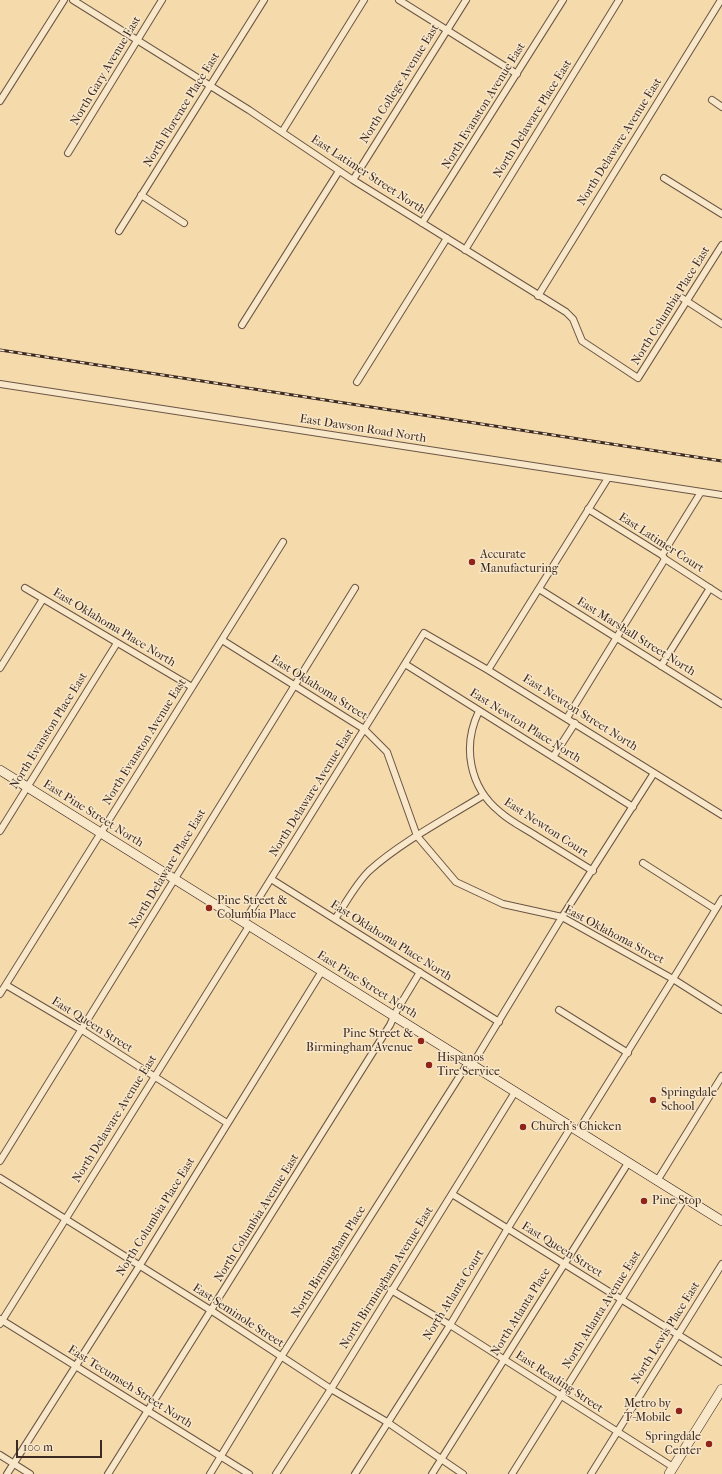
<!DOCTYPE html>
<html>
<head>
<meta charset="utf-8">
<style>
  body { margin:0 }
  #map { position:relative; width:722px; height:1474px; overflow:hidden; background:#f5daac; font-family:"IM FELL French Canon",serif }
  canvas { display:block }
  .scale { position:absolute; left:16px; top:1440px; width:86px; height:18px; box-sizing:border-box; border:2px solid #3c2923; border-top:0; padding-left:5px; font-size:12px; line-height:14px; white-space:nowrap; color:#3c2923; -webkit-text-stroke:3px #f8e7c9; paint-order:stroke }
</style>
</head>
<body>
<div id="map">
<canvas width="722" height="1474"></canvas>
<div class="scale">100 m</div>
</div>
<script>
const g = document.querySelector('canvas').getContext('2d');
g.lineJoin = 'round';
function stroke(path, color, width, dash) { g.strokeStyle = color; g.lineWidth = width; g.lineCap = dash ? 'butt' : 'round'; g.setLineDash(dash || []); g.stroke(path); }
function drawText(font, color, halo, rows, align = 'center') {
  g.font = font + ' "IM FELL French Canon",serif'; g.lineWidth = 3; g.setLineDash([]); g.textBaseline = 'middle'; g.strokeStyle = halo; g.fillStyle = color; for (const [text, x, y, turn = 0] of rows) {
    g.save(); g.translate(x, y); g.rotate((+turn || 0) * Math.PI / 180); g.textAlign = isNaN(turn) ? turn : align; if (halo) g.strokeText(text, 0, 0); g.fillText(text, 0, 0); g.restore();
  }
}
const minor = new Path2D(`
  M73,0L249,110L353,180L566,312L573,319L582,341L638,378L722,245
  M399,0L517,74
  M712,100L722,107
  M0,101L64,0
  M282,132L364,0
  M68,153L162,0
  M664,178L722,214
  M353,180L466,0
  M141,195L184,223
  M422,223L563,0
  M119,231L264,0
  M465,250L619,0
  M538,296L721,0
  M682,298L722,324
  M242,325L339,171
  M357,382L447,238
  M0,384L722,495
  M588,509L662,555L665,559L722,596
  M662,555L701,492
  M25,588L192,687
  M539,589L722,704
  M222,640L364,729L387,752L417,836L456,882L503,904L562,917L673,979L722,1010
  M405,664L633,807
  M661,666L710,588
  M0,668L43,599
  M488,670L608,478
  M479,711C462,746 469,787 500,812C511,822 526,829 538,837C556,848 575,860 593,871
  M567,718L665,559
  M553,757L575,723
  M0,831L117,643
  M643,863L715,909
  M271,879L499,1022
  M335,919C346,903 355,885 369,871C401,842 447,818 484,795
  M244,922L424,633L488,670L722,815
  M6,985L82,1030L227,1123
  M0,994L283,542
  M559,1010L628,1053
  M472,1065L562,917L654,773
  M578,1131L673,979L722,899
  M0,1161L355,588
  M0,1178L212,1311L331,1389L387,1422L463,1474
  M657,1181L722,1076
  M452,1194L722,1362
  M391,1290L450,1325L673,1467
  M0,1319L249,1474
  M0,1324L249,926
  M0,1455L30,1474
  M7,1474L140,1265L322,971
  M108,1474L390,1025L397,1010L420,972
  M210,1474L281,1357L468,1063
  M276,1474L331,1389L515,1092
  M355,1474L450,1325L508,1228L571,1127
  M432,1474L628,1163
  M512,1474L685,1198
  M591,1474L722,1264`);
const secondary = new Path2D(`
  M0,770L722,1221
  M669,1474L722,1389`);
stroke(minor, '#6a5545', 8);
stroke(secondary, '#3c2923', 10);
stroke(minor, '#f8e7c9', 6);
stroke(secondary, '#f8e7c9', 9);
const rail = new Path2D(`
  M0,350L722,461`);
stroke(rail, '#3c2923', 3);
stroke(rail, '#f8e7c9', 1.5, [4.5]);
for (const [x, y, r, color] of [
  [472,562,4,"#8f2418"],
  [209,908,4,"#8f2418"],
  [421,1041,4,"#8f2418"],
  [429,1065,4,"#8f2418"],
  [653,1100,4,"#8f2418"],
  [523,1127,4,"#8f2418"],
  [644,1201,4,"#8f2418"],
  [679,1411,4,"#8f2418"],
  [709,1444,4,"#8f2418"]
]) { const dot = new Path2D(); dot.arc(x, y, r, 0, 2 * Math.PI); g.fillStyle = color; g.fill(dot); stroke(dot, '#f8e7c9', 1.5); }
drawText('12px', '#3c2923', '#f8e7c9', [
  ["North Gary Avenue East",106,71,-59],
  ["North College Avenue East",400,84,-58],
  ["North Evanston Avenue East",484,106,-58],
  ["North Florence Place East",182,110,-58],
  ["North Delaware Place East",533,119,-58],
  ["North Delaware Avenue East",620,142,-58],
  ["East Latimer Street North",368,175,33],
  ["North Columbia Place East",671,306,-58],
  ["East Dawson Road North",363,429,9],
  ["East Latimer Court",661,543,33],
  ["East Oklahoma Place North",114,628,31],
  ["East Marshall Street North",636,637,32],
  ["East Oklahoma Street",319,688,32],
  ["East Newton Street North",580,713,32],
  ["East Newton Place North",525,726,32],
  ["North Evanston Place East",49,731,-58],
  ["North Evanston Avenue East",145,742,-58],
  ["North Delaware Avenue East",312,793,-58],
  ["East Pine Street North",93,814,32],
  ["East Newton Court",546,828,33],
  ["North Delaware Place East",168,869,-59],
  ["East Oklahoma Street",614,935,28],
  ["East Oklahoma Place North",391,941,32],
  ["East Pine Street North",367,985,32],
  ["East Queen Street",92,1025,32],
  ["North Delaware Avenue East",115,1119,-58],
  ["North Columbia Place East",156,1217,-58],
  ["North Columbia Avenue East",257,1218,-58],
  ["East Queen Street",562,1250,32],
  ["North Birmingham Place",329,1262,-58],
  ["North Birmingham Avenue East",387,1278,-58],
  ["North Atlanta Court",454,1295,-58],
  ["North Atlanta Avenue East",602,1310,-58],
  ["North Atlanta Place",521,1312,-58],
  ["East Seminole Street",238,1316,33],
  ["North Lewis Place East",666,1333,-58],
  ["East Reading Street",559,1382,33],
  ["East Tecumseh Street North",130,1387,32]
]);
drawText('12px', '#3c2923', '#f8e7c9', [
  ["Accurate",480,555],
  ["Manufacturing",480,569],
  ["Pine Street &",217,901],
  ["Columbia Place",217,915],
  ["Pine Street &",413,1034,"right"],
  ["Birmingham Avenue",413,1048,"right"],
  ["Hispanos",437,1058],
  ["Tire Service",437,1072],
  ["Springdale",661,1093],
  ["School",661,1107],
  ["Church's Chicken",531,1127],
  ["Pine Stop",652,1201],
  ["Metro by",671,1404,"right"],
  ["T-Mobile",671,1418,"right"],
  ["Springdale",701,1437,"right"],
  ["Center",701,1451,"right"]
], 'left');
</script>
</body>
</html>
